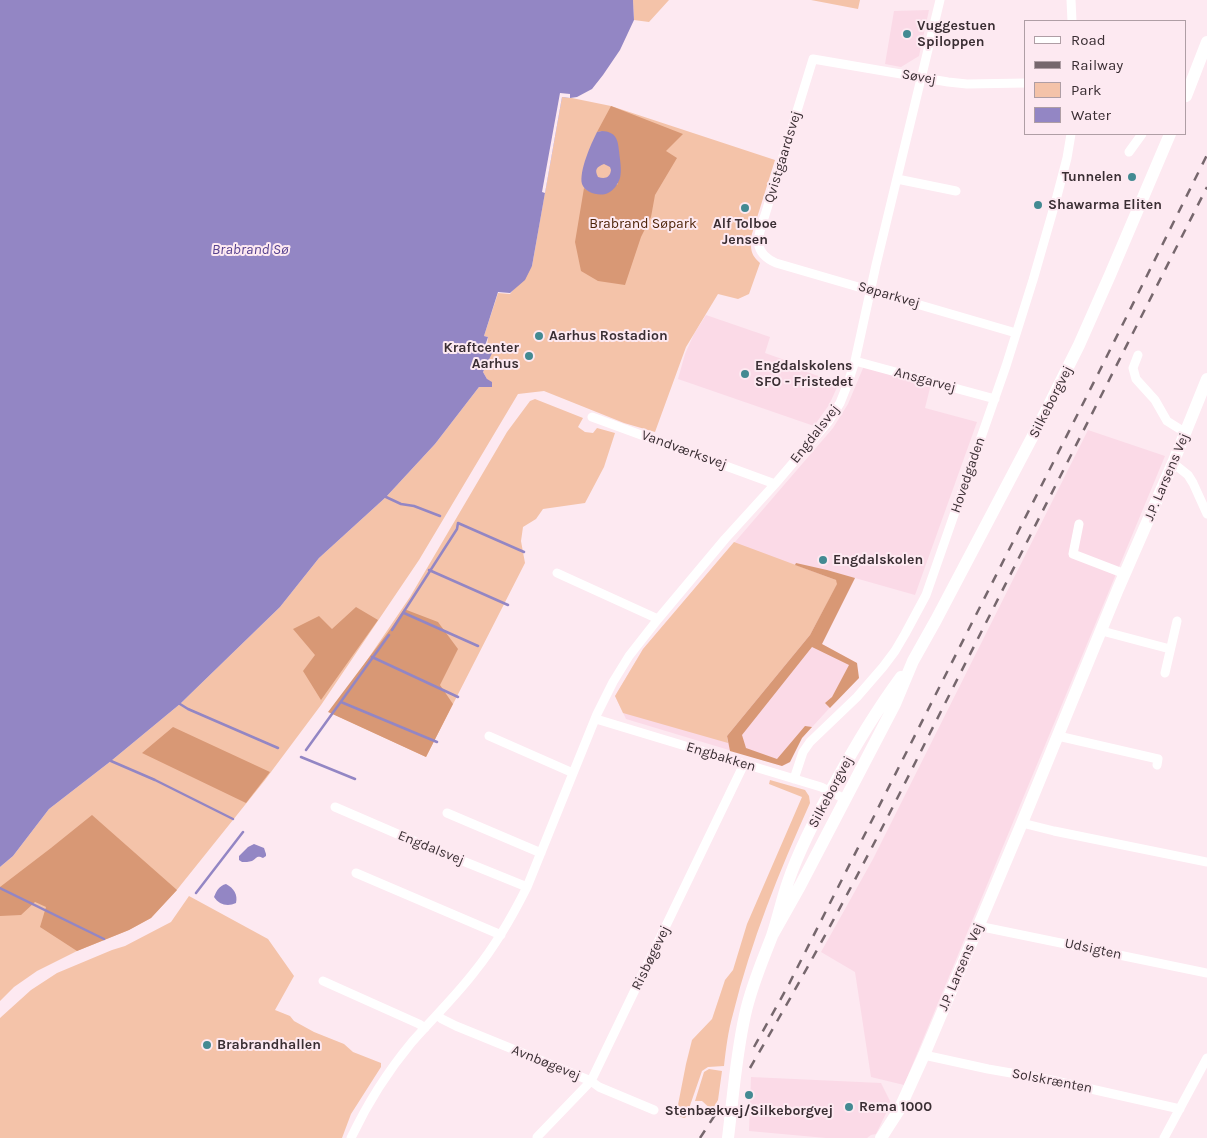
<!DOCTYPE html>
<html>
<head>
<meta charset="utf-8">
<style>
  body { margin:0 }
  #map { position:relative; width:1207px; height:1138px; overflow:hidden; background:#fde9f1; font-family:Karla,sans-serif }
  canvas { display:block }
  .legend { position:absolute; left:1024px; top:20px; width:162px; height:115px; box-sizing:border-box; background:#fde9f1; border:1px solid #af9ea5; margin:0; padding:6px 9px; list-style:none; font-size:15px; color:#3a2e33 }
  .legend li { display:flex; align-items:center; gap:10px; height:25px }
  .legend b { width:25px; border:1px solid #af9ea5 }
</style>
</head>
<body>
<div id="map">
<canvas width="1207" height="1138"></canvas>
<ul class="legend">
<li><b style="height:6px;background:#fff"></b>Road</li>
<li><b style="height:6px;background:#76676d"></b>Railway</li>
<li><b style="height:14px;background:#f4c3a9"></b>Park</li>
<li><b style="height:14px;background:#9386c4"></b>Water</li>
</ul>
</div>
<script>
const g = document.querySelector('canvas').getContext('2d');
g.lineJoin = 'round';
function fillPath(path, color) { g.fillStyle = color; g.fill(path, 'evenodd'); }
function stroke(path, color, width, dash) { g.strokeStyle = color; g.lineWidth = width; g.lineCap = dash ? 'butt' : 'round'; g.setLineDash(dash || []); g.stroke(path); }
function drawText(font, color, halo, rows, align = 'center') {
  g.font = font + ' Karla,sans-serif'; g.lineWidth = 4; g.setLineDash([]); g.textBaseline = 'middle'; g.strokeStyle = halo; g.fillStyle = color; for (const [text, x, y, turn = 0] of rows) {
    g.save(); g.translate(x, y); g.rotate((+turn || 0) * Math.PI / 180); g.textAlign = isNaN(turn) ? turn : align; if (halo) g.strokeText(text, 0, 0); g.fillText(text, 0, 0); g.restore();
  }
}
fillPath(new Path2D(`
  M929,10L919,56L901,67L885,64L894,11Z
  M706,315L770,337L765,353L796,364L795,368L839,383L829,405L814,426L678,379L685,354L694,334Z
  M866,361L932,380L925,408L977,422L915,595L855,578L822,644L857,663L836,701L802,738L790,762L782,766L626,719L615,696L643,649L833,428L848,404Z
  M1088,430L1165,456L904,1085L871,1077L855,972L821,952L873,859Z
  M751,1077L881,1083L891,1103L876,1134L871,1135L867,1138H826L749,1131Z`), '#fbdae7');
fillPath(new Path2D(`
  M633,0H669L649,22L634,20Z
  M811,0H860L858,9Z
  M562,96L611,106L775,160L751,237C751,249 750,254 760,263L749,294L738,299L718,294L686,347L655,432L624,423L544,391L518,394L419,560L321,705L265,780L176,891L151,918L129,930L77,951L37,971L14,987L0,1001V867L13,856L49,809L111,761L180,704L280,607L319,558L386,497L435,444L479,387L487,379L483,372L494,348L487,346L488,337L484,336L498,293L510,294L532,266Z
  M535,399L583,418L578,427L585,432L593,433L597,428L615,433L604,467L585,503L543,509L536,519L523,527L521,541L525,563L426,757L331,713L410,597L507,432L530,401Z
  M734,542L836,580L838,583L810,635L727,736L728,743L623,713L615,696L643,649Z
  M770,780L805,790L809,796L810,803C779,872 751,941 733,1014C728,1031 726,1049 724,1066L708,1067L702,1071L686,1117L684,1118L676,1115L686,1064L692,1040L712,1019L725,980L733,970L747,924L802,797L769,784Z
  M189,896L268,939L294,976L275,1010L290,1016L294,1021L314,1032L344,1044L353,1052L381,1063V1067L351,1114L342,1138H0V1018L31,990L57,973L112,950L125,946L171,922Z
  M709,1069L722,1071L718,1100L712,1110L702,1101H695L704,1072Z`), '#f4c3a9');
fillPath(new Path2D(`
  M611,106L683,134L666,151L677,158L655,195L651,217L641,237L625,285L598,281L581,271L575,242L584,188C597,198 605,190 618,184L602,131L597,132Z
  M796,563L827,570L855,578L822,644L857,663L859,678L830,708L825,703L832,697L849,665L812,647L742,735L746,748L777,759L805,726L812,727L802,738L790,762L782,766L730,751L727,736L810,635L837,584L836,580L795,565Z
  M356,607L378,620L321,700L303,671L315,655L293,629L319,616L332,629Z
  M404,609L438,622L458,649L440,685L453,704L426,757L328,712L392,627Z
  M173,727L270,772L246,803L142,753Z
  M92,815L177,890L151,918L129,930L77,951L40,927L46,907L35,902L21,915L0,916V887L51,848Z`), '#d89875');
fillPath(new Path2D(`
  M0,0H633L634,20L620,50L603,75L592,89L577,97L570,98L562,97L532,266L525,280L510,293L498,292L484,336L488,337L485,346L494,349L483,372L487,379L492,382V387H479L435,444L386,497L319,558L280,607L180,704L111,761L49,809L13,856L0,867Z
  M602,131C615,132 618,138 619,151C620,160 622,170 620,178C618,184 614,190 608,193C600,197 585,193 582,184C579,171 591,144 597,132ZM604,164L610,167L611,170C610,178 605,179 598,177C594,169 597,167 604,164Z
  M254,844L264,848L266,854V856L263,858C257,855 257,858 252,861C249,862 245,862 242,862L239,860V856L248,847Z
  M226,884C234,888 238,895 236,903C228,907 219,905 214,897C217,890 219,886 226,884Z`), '#9386c4');
fillPath(new Path2D(`
  M560,93L570,94V98L562,97L545,193L542,192Z`), '#fde9f1');
stroke(new Path2D(`
  M386,497L401,504L414,506L440,516
  M429,570L508,605
  M404,613L478,646
  M392,630L457,529L458,523L524,552
  M372,657L458,697
  M341,702L437,742
  M180,704L188,709L278,748
  M306,750L389,635
  M301,757L355,779
  M111,761L155,780L233,819
  M0,888L104,939
  M196,893L243,832`), '#9386c4', 2.5);
stroke(new Path2D(`
  M1071,0L1072,21
  M1129,152L1142,134
  M897,179L956,191
  M1016,333L776,263C751,252 758,236 765,215L813,59L948,82L967,84L1026,83
  M1138,355L1133,368L1136,379L1155,400L1167,421L1186,433
  M855,361L995,399
  M592,417L775,484
  M1173,463L1188,475L1193,483L1207,514
  M1079,524L1073,554L1125,574
  M557,573L658,619
  M1102,631L1170,649
  M1165,673L1177,621
  M596,719L821,787L845,799
  M489,736L573,773
  M1058,736L1158,759L1157,765
  M794,779L803,752L810,742L857,697L883,667L895,651L905,634L926,595L1006,366L1033,280L1056,200L1067,158L1071,134
  M335,807L416,842L527,887
  M447,813L541,853
  M1022,823L1054,831L1207,862
  M356,873L501,935
  M978,926L1207,973
  M323,981L419,1024L425,1028
  M437,1015L442,1019L456,1026L591,1081L599,1087L654,1110
  M924,1055L988,1069L1051,1080L1180,1109
  M537,1137L591,1081L744,764
  M351,1138C367,1104 388,1071 412,1042C433,1018 456,996 475,971C496,945 512,917 527,887L597,714L613,682L629,656L658,619L725,539L775,484L828,422L840,403L848,383L855,361L876,265L940,0
  M1164,1138L1207,1058`), '#fff', 9);
stroke(new Path2D(`
  M1186,96L1207,42
  M773,934L800,886L895,704L913,661L936,620L1046,411L1079,345L1110,275L1170,134
  M728,1138C733,1097 736,1055 745,1015C751,987 762,962 772,936C778,918 782,899 788,882C800,847 817,815 835,783C855,746 876,711 901,677
  M881,1138L899,1110L924,1055L1022,823L1118,589L1173,463L1207,379`), '#fff', 12);
stroke(new Path2D(`
  M754,1047L788,986L1099,372L1207,155
  M750,1068C814,959 873,848 929,735L1207,187
  M700,1138L715,1115`), '#76676d', 2.5, [9, 9]);
for (const [x, y, r, color] of [
  [907,34,5,"#438a92"],
  [1132,177,5,"#438a92"],
  [1038,205,5,"#438a92"],
  [745,208,5,"#438a92"],
  [539,336,5,"#438a92"],
  [529,356,5,"#438a92"],
  [745,374,5,"#438a92"],
  [823,560,5,"#438a92"],
  [207,1045,5,"#438a92"],
  [749,1095,5,"#438a92"],
  [849,1107,5,"#438a92"]
]) { const dot = new Path2D(); dot.arc(x, y, r, 0, 2 * Math.PI); g.fillStyle = color; g.fill(dot); stroke(dot, '#fde9f1', 2); }
drawText('bold 14px', '#3a2e33', '#fde9f1', [
  ["Vuggestuen",917,26],
  ["Spiloppen",917,42],
  ["Tunnelen",1122,177,"right"],
  ["Shawarma Eliten",1048,205],
  ["Alf Tolboe",745,224,"center"],
  ["Jensen",745,240,"center"],
  ["Aarhus Rostadion",549,336],
  ["Kraftcenter",519,348,"right"],
  ["Aarhus",519,364,"right"],
  ["Engdalskolens",755,366],
  ["SFO - Fristedet",755,382],
  ["Engdalskolen",833,560],
  ["Brabrandhallen",217,1045],
  ["Rema 1000",859,1107],
  ["Stenbækvej/Silkeborgvej",749,1111,"center"]
], 'left');
drawText('14px', '#3a2e33', '#fde9f1', [
  ["Søvej",919,77,10],
  ["Qvistgaardsvej",783,157,-73],
  ["Søparkvej",889,295,16],
  ["Ansgarvej",925,380,15],
  ["Silkeborgvej",1051,402,-63],
  ["Engdalsvej",815,434,-52],
  ["Vandværksvej",684,450,20],
  ["Hovedgaden",968,475,-71],
  ["J.P. Larsens Vej",1167,477,-67],
  ["Engbakken",721,757,17],
  ["Silkeborgvej",831,792,-62],
  ["Engdalsvej",431,848,22],
  ["Udsigten",1093,949,12],
  ["Risbøgevej",651,958,-64],
  ["J.P. Larsens Vej",961,967,-67],
  ["Avnbøgevej",546,1063,22],
  ["Solskrænten",1052,1081,11]
]);
drawText('14px', '#4e2409', '#fde9f1', [
  ["Brabrand Søpark",643,224]
]);
drawText('italic 15px', '#584390', '#fde9f1', [
  ["Brabrand Sø",250,250]
]);
</script>
</body>
</html>
